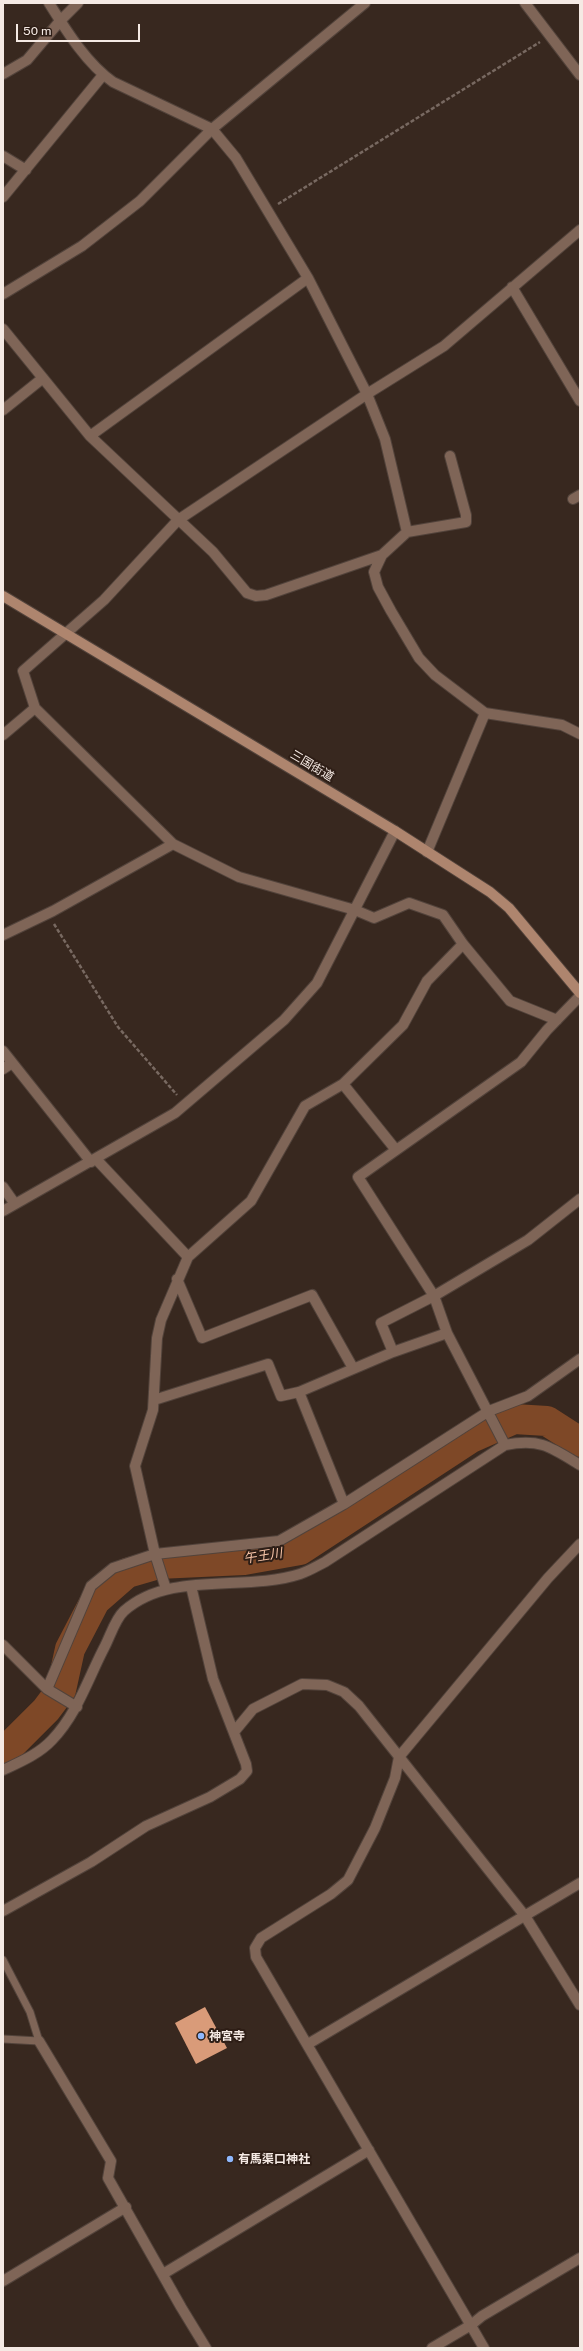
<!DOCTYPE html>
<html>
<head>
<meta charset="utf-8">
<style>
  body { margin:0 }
  #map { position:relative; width:583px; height:2351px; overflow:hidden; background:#38281f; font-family:"Public Sans",sans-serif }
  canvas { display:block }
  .frame { position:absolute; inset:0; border:4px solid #f5eae4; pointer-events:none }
  .scale { position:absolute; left:16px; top:24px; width:124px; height:18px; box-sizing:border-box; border:2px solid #f5eae4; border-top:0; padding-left:5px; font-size:12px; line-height:14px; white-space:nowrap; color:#f5eae4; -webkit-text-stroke:3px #2e1e16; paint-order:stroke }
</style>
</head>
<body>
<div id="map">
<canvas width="583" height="2351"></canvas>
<div class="frame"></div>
<div class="scale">50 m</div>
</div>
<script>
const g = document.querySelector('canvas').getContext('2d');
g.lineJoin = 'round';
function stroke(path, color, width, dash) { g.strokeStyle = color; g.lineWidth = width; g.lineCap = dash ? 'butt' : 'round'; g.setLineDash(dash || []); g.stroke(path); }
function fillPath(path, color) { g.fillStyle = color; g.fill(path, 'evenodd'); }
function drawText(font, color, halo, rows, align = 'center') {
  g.font = font + ' "Public Sans","Noto Sans JP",sans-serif'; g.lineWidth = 4; g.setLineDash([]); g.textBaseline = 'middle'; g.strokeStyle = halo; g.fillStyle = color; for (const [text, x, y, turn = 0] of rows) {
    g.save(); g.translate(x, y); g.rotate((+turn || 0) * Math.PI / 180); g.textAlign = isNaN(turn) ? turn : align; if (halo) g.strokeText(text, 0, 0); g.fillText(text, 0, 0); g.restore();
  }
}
stroke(new Path2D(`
  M3,1751L7,1749L46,1710L61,1690L70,1649L95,1601L127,1573L158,1564L244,1560L300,1550L471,1438L514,1419L547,1421L580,1442`), '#7e4827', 30);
fillPath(new Path2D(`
  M205,2007L227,2048L196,2064L175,2023Z`), '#d99b79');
const lane = new Path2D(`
  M3,1960L30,2012L39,2041L3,2039`);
const street = new Path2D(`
  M49,3C66,30 86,63 113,82L212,129L236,158L308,278L367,394L385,439L407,532L382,555L374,572L378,587L391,611L419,658L435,675L485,713L562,725L580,734
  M525,3L580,75
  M3,74L27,60L60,21L78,3
  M3,156L26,170
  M3,197L103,75
  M512,287L580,401
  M3,294L82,246L140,201L212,129L365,3
  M3,329L90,436L213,552L247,593L256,596L266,595L382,555
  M3,410L43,378
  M90,436L308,278
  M573,499L580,495
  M407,532L466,522V515L450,456
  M3,735L35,708
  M427,852L485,713
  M3,935L53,911L173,844
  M557,1020L510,1001L463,944L443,915L409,903L374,918L355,910L239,877L173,844L35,708L23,671L104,600L178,520L367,394L444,346L580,230
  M3,1051L91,1162
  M3,1069L12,1063
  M343,1084L396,1150
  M96,1159L188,1257L161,1320L157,1338L153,1410L135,1466L155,1554L166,1589
  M3,1187L15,1204
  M3,1211L175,1113L284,1020L317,983L395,831
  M188,1257L251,1201L305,1106L343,1084L403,1025L427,981L463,944
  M177,1279L202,1338L312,1295L353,1368
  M393,1352L381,1323L434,1296L358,1177L521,1062L547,1030L580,996
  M299,1392L344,1504
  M154,1400L268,1364L281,1396L299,1392L393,1352L447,1333
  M505,1445L447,1333L434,1296L528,1240L580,1199
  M3,1645L47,1689L77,1707
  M47,1689L91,1586L113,1568L155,1554L279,1541L344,1504L489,1411L528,1396L580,1359
  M234,1732L253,1709L302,1684L327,1685L344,1692L359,1706L525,1916L580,2005
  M3,1770C20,1762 39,1754 52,1740C77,1714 88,1679 104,1648C110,1637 115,1619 124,1611C170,1570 245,1592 300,1574C309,1571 317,1566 325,1562L505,1445C540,1438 551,1447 580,1465
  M3,1911L91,1862L146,1826L210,1797L240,1779L247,1771L246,1764L213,1679L191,1586
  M39,2041L111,2161L108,2178L181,2307L206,2348
  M308,2044L580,1883
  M163,2274L369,2150
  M3,2281L126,2207
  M432,2348L471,2325L482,2316L580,2258
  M484,2348L256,1957L255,1948L261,1938L331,1894L348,1880L375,1828L395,1778L399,1757L548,1578L580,1544`);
const secondary = new Path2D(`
  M3,596L395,831L490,892L509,908L580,993`);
stroke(lane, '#52433b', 9);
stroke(street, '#52433b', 12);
stroke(secondary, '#52433b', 12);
stroke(new Path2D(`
  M278,204L540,42
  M54,924L118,1027L177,1095`), '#786961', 2.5, [4, 2]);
stroke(lane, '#7f6557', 7);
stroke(street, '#7f6557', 10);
stroke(secondary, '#ae856e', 10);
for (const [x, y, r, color] of [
  [201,2036,4,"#8fb8fd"],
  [230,2159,4,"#8fb8fd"]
]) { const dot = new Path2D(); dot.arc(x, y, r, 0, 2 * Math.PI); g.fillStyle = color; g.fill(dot); stroke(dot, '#2e1e16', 1.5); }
drawText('12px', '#f5eae4', '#2e1e16', [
  ["三国街道",312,766,31]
]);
drawText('bold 12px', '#f5eae4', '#2e1e16', [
  ["神宮寺",209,2036],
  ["有馬渠口神社",238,2159]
], 'left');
drawText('italic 13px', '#fcc8ab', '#2e1e16', [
  ["午王川",263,1556,-9]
]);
</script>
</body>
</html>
